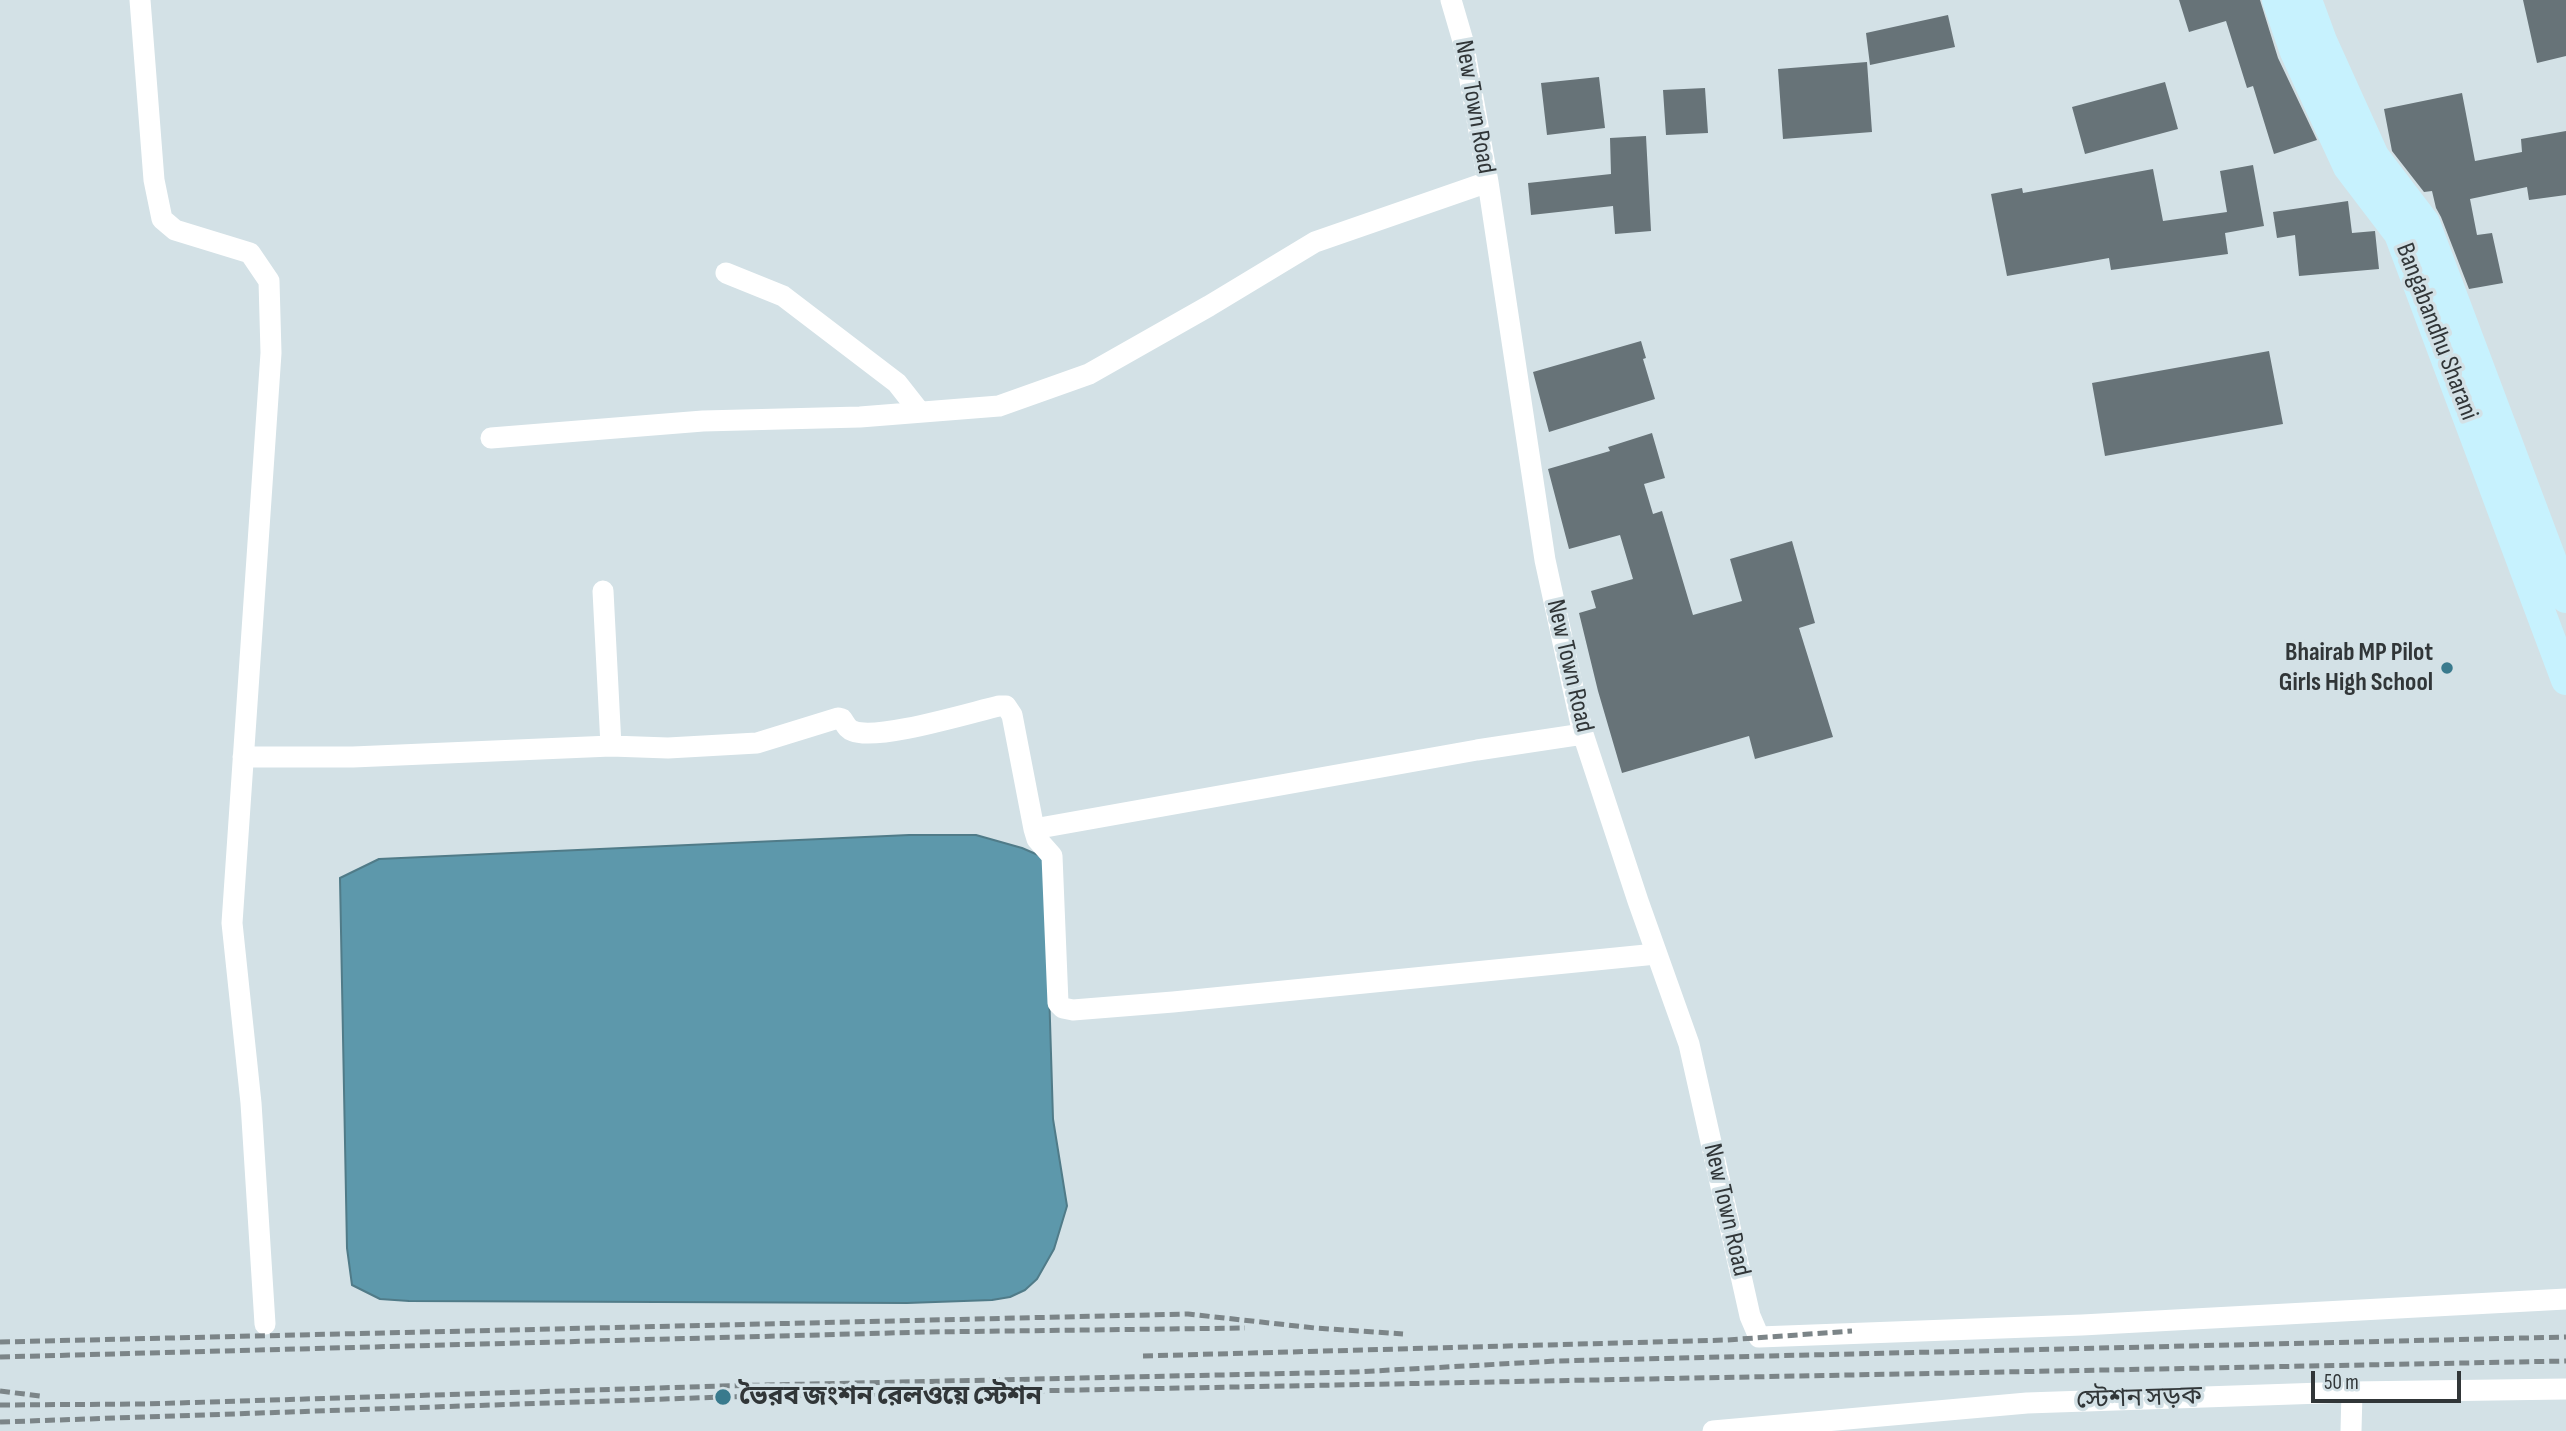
<!DOCTYPE html>
<html>
<head>
<meta charset="utf-8">
<style>
  body { margin:0 }
  #map { position:relative; width:2566px; height:1431px; overflow:hidden; background:#d3e1e6; font-family:"Sofia Sans Condensed",sans-serif }
  canvas { display:block }
  .scale { position:absolute; left:2311px; top:1371px; width:150px; height:32px; box-sizing:border-box; border:4px solid #313638; border-top:0; padding-left:9px; font-size:21px; line-height:24px; white-space:nowrap; color:#313638; -webkit-text-stroke:5px #d3e1e6; paint-order:stroke }
</style>
</head>
<body>
<div id="map">
<canvas width="2566" height="1431"></canvas>
<div class="scale">50 m</div>
</div>
<script>
const g = document.querySelector('canvas').getContext('2d');
g.lineJoin = 'round';
function fillPath(path, color) { g.fillStyle = color; g.fill(path, 'evenodd'); }
function stroke(path, color, width, dash) { g.strokeStyle = color; g.lineWidth = width; g.lineCap = dash ? 'butt' : 'round'; g.setLineDash(dash || []); g.stroke(path); }
function drawText(font, color, halo, rows, align = 'center') {
  g.font = font + ' "Sofia Sans Condensed","Noto Sans Bengali",sans-serif'; g.lineWidth = 7; g.setLineDash([]); g.textBaseline = 'middle'; g.strokeStyle = halo; g.fillStyle = color; for (const [text, x, y, turn = 0] of rows) {
    g.save(); g.translate(x, y); g.rotate((+turn || 0) * Math.PI / 180); g.textAlign = isNaN(turn) ? turn : align; if (halo) g.strokeText(text, 0, 0); g.fillText(text, 0, 0); g.restore();
  }
}
const water = new Path2D(`
  M909,835H976L1022,848L1045,858L1053,1119L1067,1206L1054,1249L1037,1279L1025,1290L1010,1297L992,1300L907,1303L409,1301L380,1299L352,1285L347,1248L340,878L379,859Z`);
fillPath(water, '#5d98ab');
stroke(water, '#507b88', 2);
fillPath(new Path2D(`
  M2179,0H2260L2278,58L2317,140L2274,154L2253,86L2247,88L2226,21L2189,32Z
  M2523,0H2566V56L2537,63Z
  M1948,15L1955,47L1870,65L1866,33Z
  M1867,62L1872,132L1783,139L1778,69Z
  M1599,77L1605,128L1547,135L1541,83Z
  M2165,82L2178,129L2085,154L2072,107Z
  M1705,88L1708,133L1666,135L1663,90Z
  M2462,93L2475,161L2522,152L2521,139L2566,131V195L2529,200L2527,187L2470,199L2477,235L2492,233L2503,283L2469,289L2441,217L2436,208L2432,191L2424,192L2392,151L2384,109Z
  M1646,136L1651,231L1615,234L1613,206L1531,215L1528,183L1611,174L1610,138Z
  M2253,165L2264,226L2225,233L2228,254L2111,270L2109,258L2007,276L1991,194L2022,188L2023,193L2153,169L2163,221L2227,212L2220,171Z
  M2348,201L2352,233L2375,231L2379,269L2299,276L2295,235L2277,238L2273,212Z
  M1641,341L1646,358L1643,359L1655,399L1549,432L1533,372Z
  M2269,351L2283,424L2105,456L2092,383Z
  M1652,433L1665,478L1644,484L1653,514L1662,511L1693,615L1742,601L1730,559L1792,541L1815,623L1799,628L1833,737L1755,759L1749,736L1622,773L1598,691L1579,613L1596,608L1591,591L1633,579L1620,535L1569,549L1548,469L1610,451L1608,447Z`), '#677378');
stroke(new Path2D(`
  M140,0L154,180L162,219L175,230L250,253L269,281L271,353L232,923L251,1103L265,1324
  M1451,0L1463,41L1488,182L1545,560L1583,734L1638,901L1689,1044L1750,1316L1759,1337L2082,1325L2566,1299
  M726,273L783,296L897,383L919,411
  M491,438L703,421L860,417L999,406L1089,374L1209,306L1315,242L1488,182
  M603,591L611,746
  M243,757H353L611,746L668,748L757,743L838,718L842,719C846,725 847,729 853,731C877,741 969,713 999,706H1006L1012,715L1034,829L1037,839L1052,856L1058,1003L1063,1008L1073,1010L1173,1002L1656,954
  M1034,829L1477,750L1583,734
  M1713,1431L2027,1403L2352,1392L2566,1389
  M2351,1431L2352,1392`), '#fff', 21);
stroke(new Path2D(`
  M2277,0L2295,52L2348,167L2399,234L2566,680
  M2307,0L2322,41L2374,156L2425,223L2566,598`), '#c7f2fe', 30);
stroke(new Path2D(`
  M0,1342L1188,1314L1315,1328L1403,1334
  M1143,1356L1727,1340L1852,1331
  M0,1357L927,1332L1245,1328
  M0,1391L40,1396
  M0,1405L145,1404L721,1386L1355,1372L1556,1361L2566,1337
  M0,1422L723,1397L2566,1361`), '#7c8588', 5, [10, 5]);
for (const [x, y, r, color] of [
  [2447,668,7,"#397a8d"],
  [723,1397,9,"#397a8d"]
]) { const dot = new Path2D(); dot.arc(x, y, r, 0, 2 * Math.PI); g.fillStyle = color; g.fill(dot); stroke(dot, '#d3e1e6', 2.5); }
drawText('26px', '#313638', '#d3e1e6', [
  ["New Town Road",1474,107,80],
  ["Bangabandhu Sharani",2436,332,69],
  ["New Town Road",1569,666,77],
  ["New Town Road",1726,1210,77],
  ["স্টেশন সড়ক",2139,1399,-2]
]);
drawText('bold 26px', '#313638', '#d3e1e6', [
  ["Bhairab MP Pilot",2433,653],
  ["Girls High School",2433,683],
  ["ভৈরব জংশন রেলওয়ে স্টেশন",739,1397,"left"]
], 'right');
</script>
</body>
</html>
